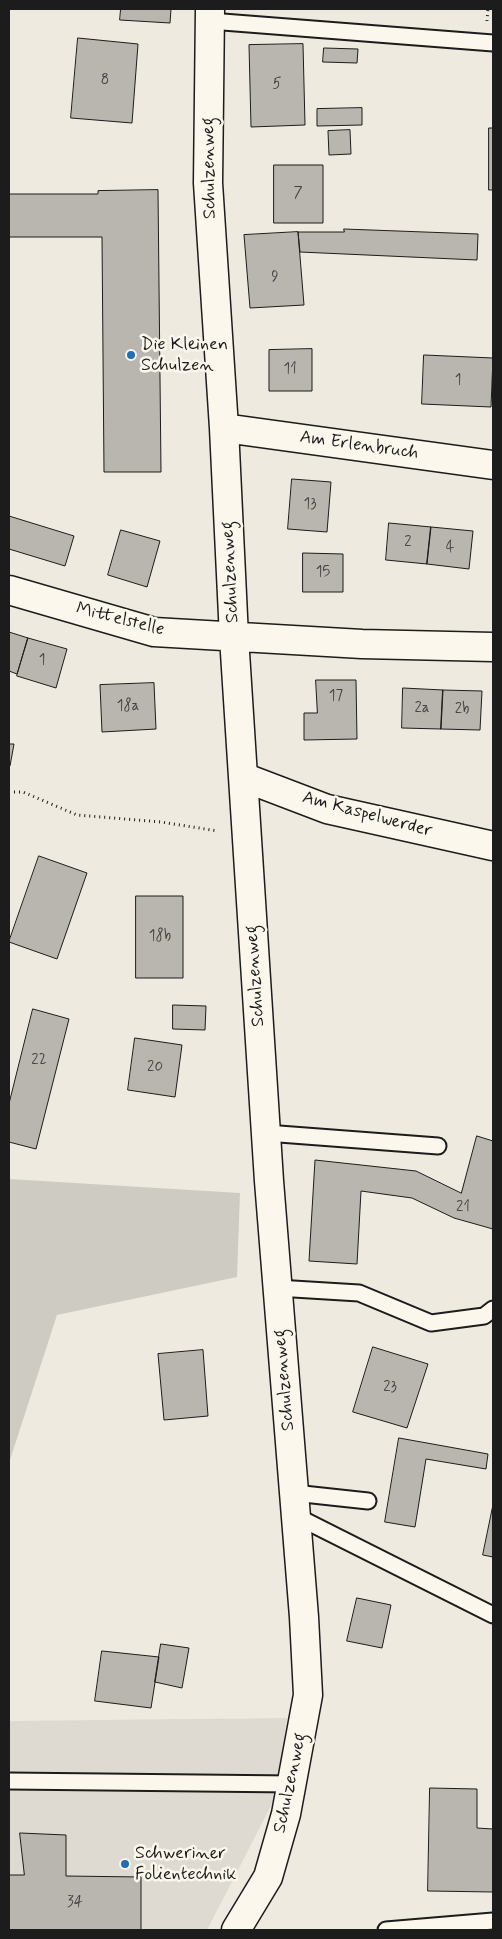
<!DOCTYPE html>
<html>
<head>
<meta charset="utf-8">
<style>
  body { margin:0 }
  #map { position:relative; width:502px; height:1939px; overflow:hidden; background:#eeeadf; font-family:Mynerve,sans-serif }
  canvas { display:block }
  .frame { position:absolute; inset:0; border:10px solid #1c1c1c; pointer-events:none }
</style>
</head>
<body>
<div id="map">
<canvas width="502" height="1939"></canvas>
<div class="frame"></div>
</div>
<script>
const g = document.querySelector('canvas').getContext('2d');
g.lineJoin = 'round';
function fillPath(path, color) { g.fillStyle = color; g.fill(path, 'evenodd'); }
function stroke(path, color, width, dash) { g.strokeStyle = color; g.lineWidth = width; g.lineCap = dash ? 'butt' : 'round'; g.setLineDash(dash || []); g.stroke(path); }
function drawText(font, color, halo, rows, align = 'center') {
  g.font = font + ' Mynerve,sans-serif'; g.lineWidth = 5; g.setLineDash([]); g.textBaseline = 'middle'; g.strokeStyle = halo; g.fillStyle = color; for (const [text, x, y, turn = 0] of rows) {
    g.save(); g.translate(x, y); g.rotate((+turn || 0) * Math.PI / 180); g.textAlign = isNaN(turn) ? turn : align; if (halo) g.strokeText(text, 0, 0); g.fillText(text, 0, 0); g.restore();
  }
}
fillPath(new Path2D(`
  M287,1718L275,1798L207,1930H9V1721Z`), '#dedad1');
fillPath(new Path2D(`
  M9,1179L240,1193L237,1277L57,1315L9,1463Z`), '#ceccc2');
const building = new Path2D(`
  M121,9H171L170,23L120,20Z
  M78,38L138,44L132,123L71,118Z
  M303,44L305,125L251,127L249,45Z
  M324,48L358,49L357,63L323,62Z
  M362,108V125L317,126V109Z
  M489,128H493V190H489Z
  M350,130L351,154L329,155L328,131Z
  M274,165H323V223H274Z
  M158,190L161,472H104L102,237H9V194H98V191Z
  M344,229L478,234L477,260L300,252L298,232H344Z
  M298,232L304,305L250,308L244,235Z
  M312,349V391H269V350Z
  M424,355L493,358L491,407L422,404Z
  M292,479L331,482L327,532L288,529Z
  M9,516L74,536L65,566L9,549Z
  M389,523L431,527L427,564L386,560Z
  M431,527L473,531L469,569L427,564Z
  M121,530L160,541L147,587L108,575Z
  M303,553L343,554V592H303Z
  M9,632L28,638L17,674L9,671Z
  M28,638L67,649L56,688L17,676Z
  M316,680H356L357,739L304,740V713H317Z
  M154,683L156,729L102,732L100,685Z
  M403,688L443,690L441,729L402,728Z
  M443,690L482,691L480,730L441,729Z
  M9,744H14L10,766L9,765Z
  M39,856L87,873L57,959L9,942Z
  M136,896H183V978H136Z
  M173,1005L206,1006L205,1030L173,1029Z
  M33,1009L69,1019L36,1149L9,1142V1104Z
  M135,1038L182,1045L175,1097L128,1090Z
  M477,1136L493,1141V1229L454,1218L412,1198L361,1191L357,1264L309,1261L315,1160L416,1171L461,1193Z
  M373,1347L428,1364L407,1428L353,1412Z
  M203,1350L208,1416L164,1420L158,1354Z
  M399,1438L488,1454L486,1469L426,1459L415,1527L385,1522Z
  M493,1505V1557L483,1555Z
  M357,1598L391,1605L382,1648L347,1641Z
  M161,1644L189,1648L182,1688L155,1682Z
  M102,1651L159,1657L151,1708L95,1701Z
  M430,1788L477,1789V1828L493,1829V1892L428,1891Z
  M20,1833L66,1835V1876L141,1877V1930H9V1875H24Z`);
fillPath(building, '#b9b6af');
stroke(building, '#1c1c1c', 1);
const lane = new Path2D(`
  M210,21L493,43
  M266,1133L438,1146
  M277,1288L359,1293L431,1323L484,1316L493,1309
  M294,1493L368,1501
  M296,1516L493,1615
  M9,1781L293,1784
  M386,1930L493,1921`);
const street = new Path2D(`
  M210,9L208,183L224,428L234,637L269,1181L304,1617L308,1695L286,1814L268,1877L236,1930
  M224,428L493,465
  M9,590L154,632L362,644L493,647
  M243,777L327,809L493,846`);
stroke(lane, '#1c1c1c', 19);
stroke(street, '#1c1c1c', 31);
stroke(new Path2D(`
  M487,21L488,9
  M9,792H23L77,815L161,822L218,831`), '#1c1c1c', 3, [1, 4]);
stroke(lane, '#fbf7ec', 15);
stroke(street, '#fbf7ec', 28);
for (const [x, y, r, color] of [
  [131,355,5,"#1f6fb2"],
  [125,1864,5,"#1f6fb2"]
]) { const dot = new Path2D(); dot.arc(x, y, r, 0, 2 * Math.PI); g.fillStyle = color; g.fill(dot); stroke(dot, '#fbf7ec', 2); }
drawText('15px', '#434241', null, [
  ["8",105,81],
  ["5",277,85],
  ["7",298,194],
  ["9",275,278],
  ["11",290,370],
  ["1",458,381],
  ["13",310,505],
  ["2",408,543],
  ["4",450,548],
  ["15",323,573],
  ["1",42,661],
  ["17",336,697],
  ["18a",128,707],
  ["2a",422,709],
  ["2b",462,710],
  ["18b",160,937],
  ["22",39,1061],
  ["20",155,1068],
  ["21",463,1208],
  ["23",390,1388],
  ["34",75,1903]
]);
drawText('18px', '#1c1c1c', '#fbf7ec', [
  ["Schulzenweg",210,168,-91],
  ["Am Erlenbruch",359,446,8],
  ["Schulzenweg",231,572,-93],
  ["Mittelstelle",120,620,14],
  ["Am Kaspelwerder",367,815,15],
  ["Schulzenweg",256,976,-94],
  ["Schulzenweg",285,1380,-95],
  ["Schulzenweg",291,1783,-78]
]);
drawText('18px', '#1c1c1c', '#fbf7ec', [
  ["Die Kleinen",141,345],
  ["Schulzen",141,366],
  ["Schweriner",135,1854],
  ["Folientechnik",135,1875]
], 'left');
</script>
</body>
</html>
